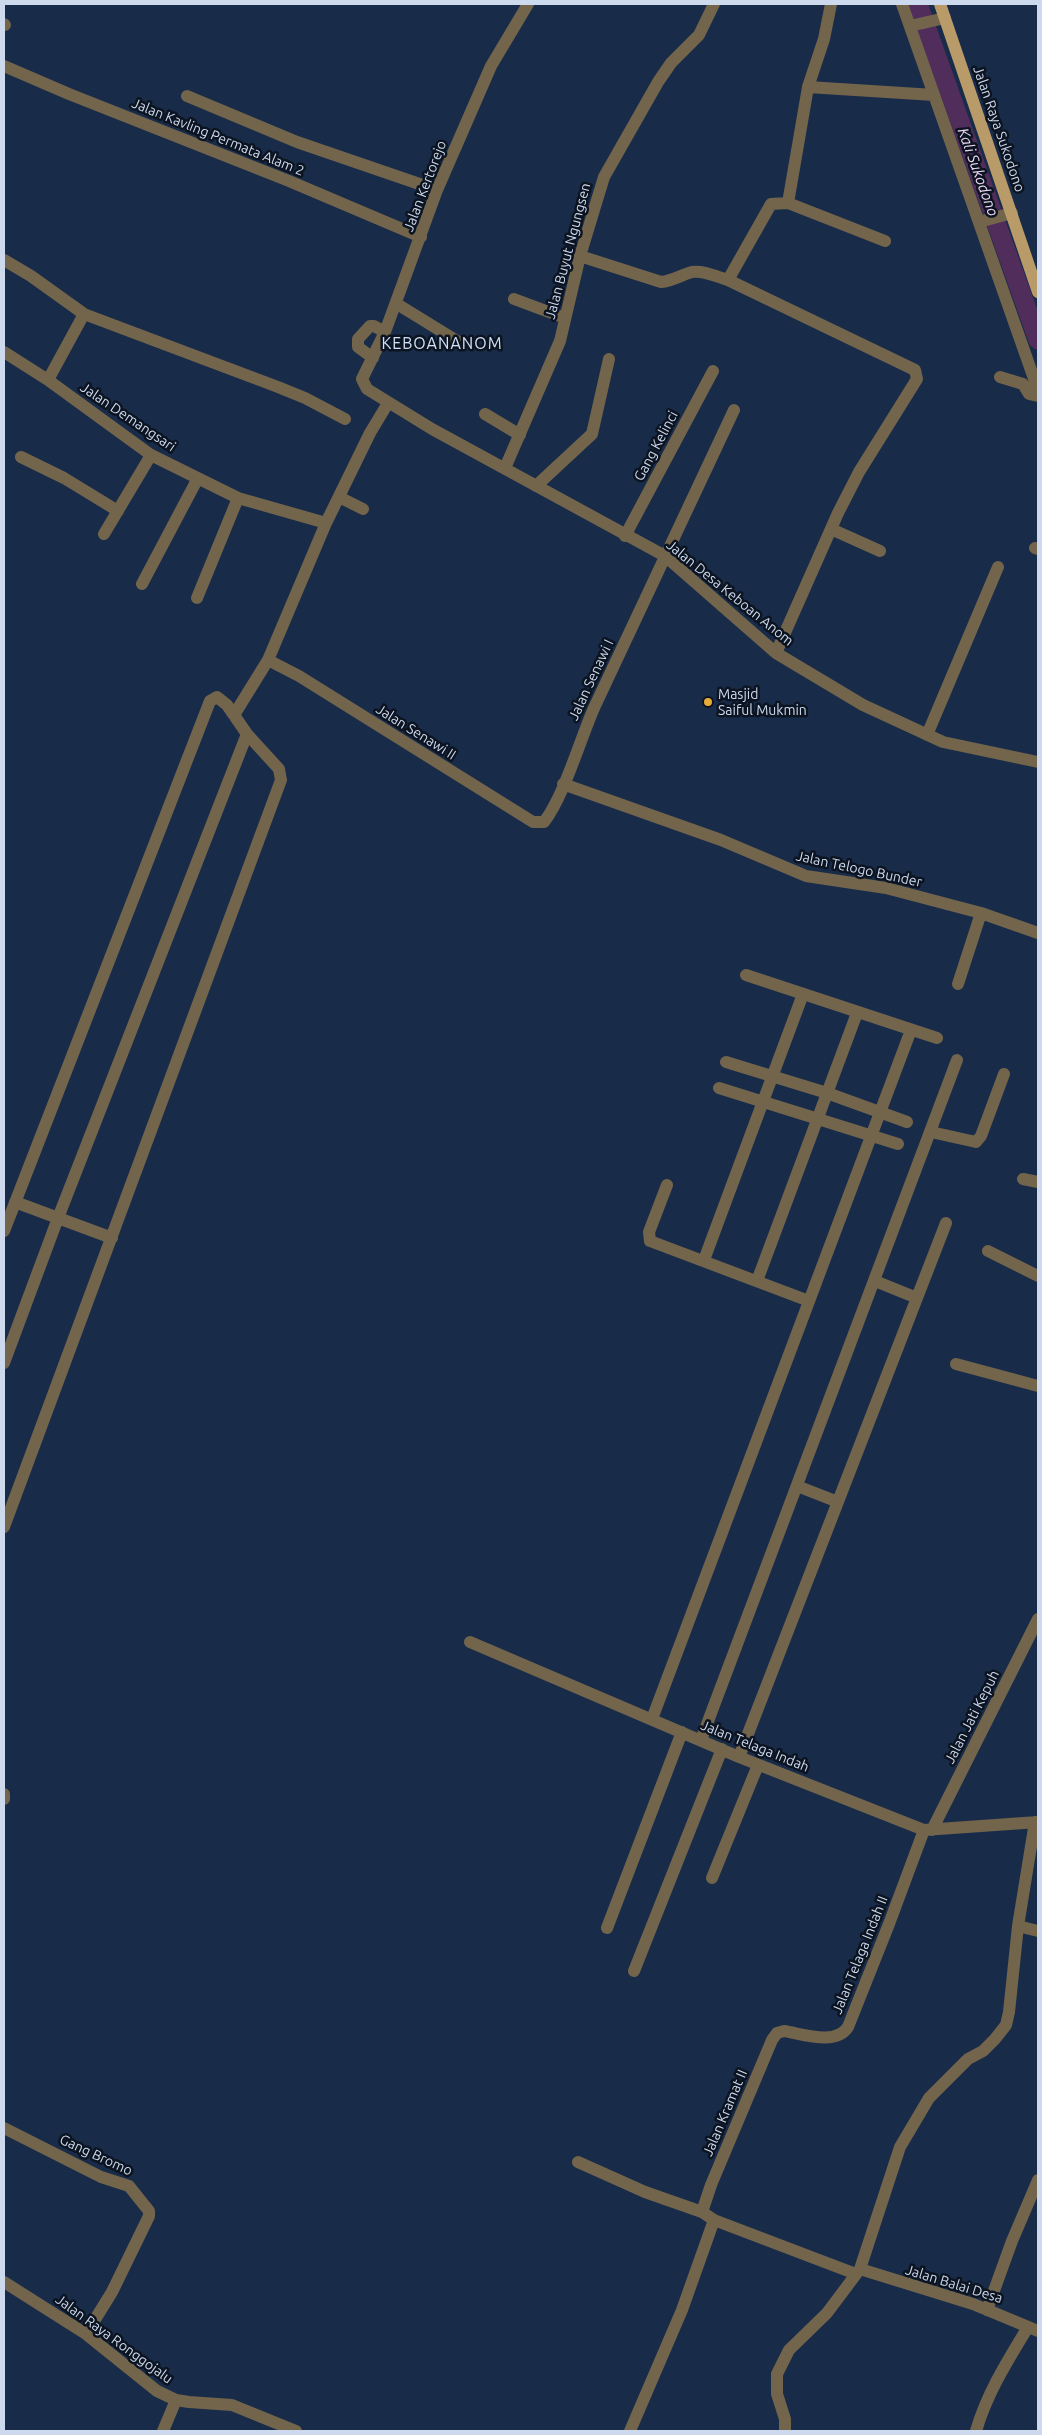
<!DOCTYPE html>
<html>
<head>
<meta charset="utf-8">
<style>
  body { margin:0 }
  #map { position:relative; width:1042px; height:2435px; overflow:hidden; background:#182c49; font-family:Ubuntu,sans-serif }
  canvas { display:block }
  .frame { position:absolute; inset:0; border:5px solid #cddaed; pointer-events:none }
</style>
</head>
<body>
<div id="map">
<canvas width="1042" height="2435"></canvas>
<div class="frame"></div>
</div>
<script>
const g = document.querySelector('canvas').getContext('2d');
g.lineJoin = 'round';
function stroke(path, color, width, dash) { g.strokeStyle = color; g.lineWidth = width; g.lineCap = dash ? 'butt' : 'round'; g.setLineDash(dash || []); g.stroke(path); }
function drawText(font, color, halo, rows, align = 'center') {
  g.font = font + ' Ubuntu,sans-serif'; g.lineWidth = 5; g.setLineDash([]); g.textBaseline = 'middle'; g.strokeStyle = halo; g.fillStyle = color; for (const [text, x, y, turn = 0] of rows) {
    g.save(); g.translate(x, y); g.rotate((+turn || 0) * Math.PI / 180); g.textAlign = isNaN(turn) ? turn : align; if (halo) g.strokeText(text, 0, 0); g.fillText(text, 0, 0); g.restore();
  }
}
stroke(new Path2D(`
  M918,4L1038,340`), '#512d5b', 19);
stroke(new Path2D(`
  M528,4L491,66L437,190L385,332L362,379L367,389L432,429L665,556L776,653L863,705L943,742L1038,762
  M902,4L1038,390
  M4,24L5,25
  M910,26L945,18
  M4,66L69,94L289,181L421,237
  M808,87L934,95
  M187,96L297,142L437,190
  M788,203L808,87L824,39L831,4
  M979,222L1012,213
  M580,256L661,282C673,281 681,275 692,272C704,270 717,277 728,280L915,370L917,379L859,472L838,513L776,653
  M4,260L31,276L84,314L278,387L305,398L345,419
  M728,280L771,204L788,203L885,241
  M514,299L565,318
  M397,304L462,344
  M4,352L48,380L151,455L238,498L326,523
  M373,358L358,347V339L370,326H374L385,332
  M1000,377L1023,384L1029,394L1038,396
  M48,380L84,314
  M485,414L520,435
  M21,457L64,478L118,511
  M505,468L560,341L580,256L604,177L658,82L671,63L699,35L714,4
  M536,486L592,434L609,359
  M339,497L363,509
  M831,529L880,551
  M104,534L151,455
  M625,536L713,371
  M1035,548L1038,549
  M142,584L198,478
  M197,598L238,498
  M268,660L299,676L533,822H544C564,796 580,740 594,708C640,608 687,509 734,410
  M234,715L268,660L326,523L370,433L388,403
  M927,735L998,567
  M563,784L721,840L806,876L886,888L981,913L1038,933
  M746,975L937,1038
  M958,984L981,913
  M726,1062L827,1093L907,1122
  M719,1088L898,1144
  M931,1132L976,1142L981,1136L1004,1074
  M1023,1179L1038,1182
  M667,1185L649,1232L650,1241L809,1301
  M15,1202L112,1238
  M4,1231L210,701L217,697L227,705L247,734L279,769L281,780L4,1527
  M988,1251L1038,1276
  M704,1260L803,994
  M757,1281L857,1013
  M875,1281L917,1298
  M4,1363L58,1218L247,734
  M956,1364L1038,1386
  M797,1486L838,1502
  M470,1642L739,1757L924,1830L1038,1822
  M652,1719L911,1030
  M701,1740L957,1060
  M739,1757L946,1223
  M4,1794V1799
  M932,1830L1038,1619
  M712,1878L758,1765
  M1018,1926L1038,1931
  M607,1928L682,1732
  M634,1971L722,1749
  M4,2128L101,2177L129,2186L149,2211V2216L112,2292L86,2334
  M578,2162L645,2192L702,2212L714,2220L856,2274
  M702,2212L711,2185L772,2040L777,2033L784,2031C803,2034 836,2046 848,2027L889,1924L924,1830
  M860,2269L973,2304L1038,2331
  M4,2282L86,2334L157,2391L176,2400L189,2402L232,2405L296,2431
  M987,2310L1012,2241L1038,2180
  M163,2431L176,2400
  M630,2431L682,2310L714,2220
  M785,2431V2419L777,2394V2374L789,2350L827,2313L860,2269L900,2147L929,2098L968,2059L983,2051L995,2039L1006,2025L1009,2012L1018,1926L1035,1822
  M976,2431C987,2393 1008,2360 1028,2327`), '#73644c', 12);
stroke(new Path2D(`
  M940,4L1038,292`), '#b99a69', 12);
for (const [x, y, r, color] of [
  [708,702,5,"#e9ab38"]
]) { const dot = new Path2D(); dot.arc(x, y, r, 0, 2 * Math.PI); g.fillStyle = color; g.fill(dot); stroke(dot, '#0c1421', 2); }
drawText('14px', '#cddaed', '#0c1421', [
  ["Jalan Raya Sukodono",999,129,71],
  ["Jalan Kavling Permata Alam 2",218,137,22],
  ["Jalan Kertorejo",425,186,-69],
  ["Jalan Buyut Ngungsen",568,251,-75],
  ["Jalan Demangsari",128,417,34],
  ["Gang Kelinci",656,446,-62],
  ["Jalan Desa Keboan Anom",730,593,39],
  ["Jalan Senawi I",591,680,-65],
  ["Jalan Senawi II",416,732,32],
  ["Jalan Telogo Bunder",859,869,12],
  ["Jalan Jati Kepuh",972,1717,-63],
  ["Jalan Telaga Indah",755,1746,22],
  ["Jalan Telaga Indah II",860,1955,-68],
  ["Jalan Kramat II",725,2113,-67],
  ["Gang Bromo",96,2155,25],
  ["Jalan Balai Desa",954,2284,17],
  ["Jalan Raya Ronggojalu",114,2339,36]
]);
drawText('14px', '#cddaed', '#0c1421', [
  ["Masjid",718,694],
  ["Saiful Mukmin",718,710]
], 'left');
drawText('italic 15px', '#efd7f5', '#0c1421', [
  ["Kali Sukodono",978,172,70]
]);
g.letterSpacing = '1px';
drawText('16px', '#d1e1f8', '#0c1421', [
  ["KEBOANANOM",442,344]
]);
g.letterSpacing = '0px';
</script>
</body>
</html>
